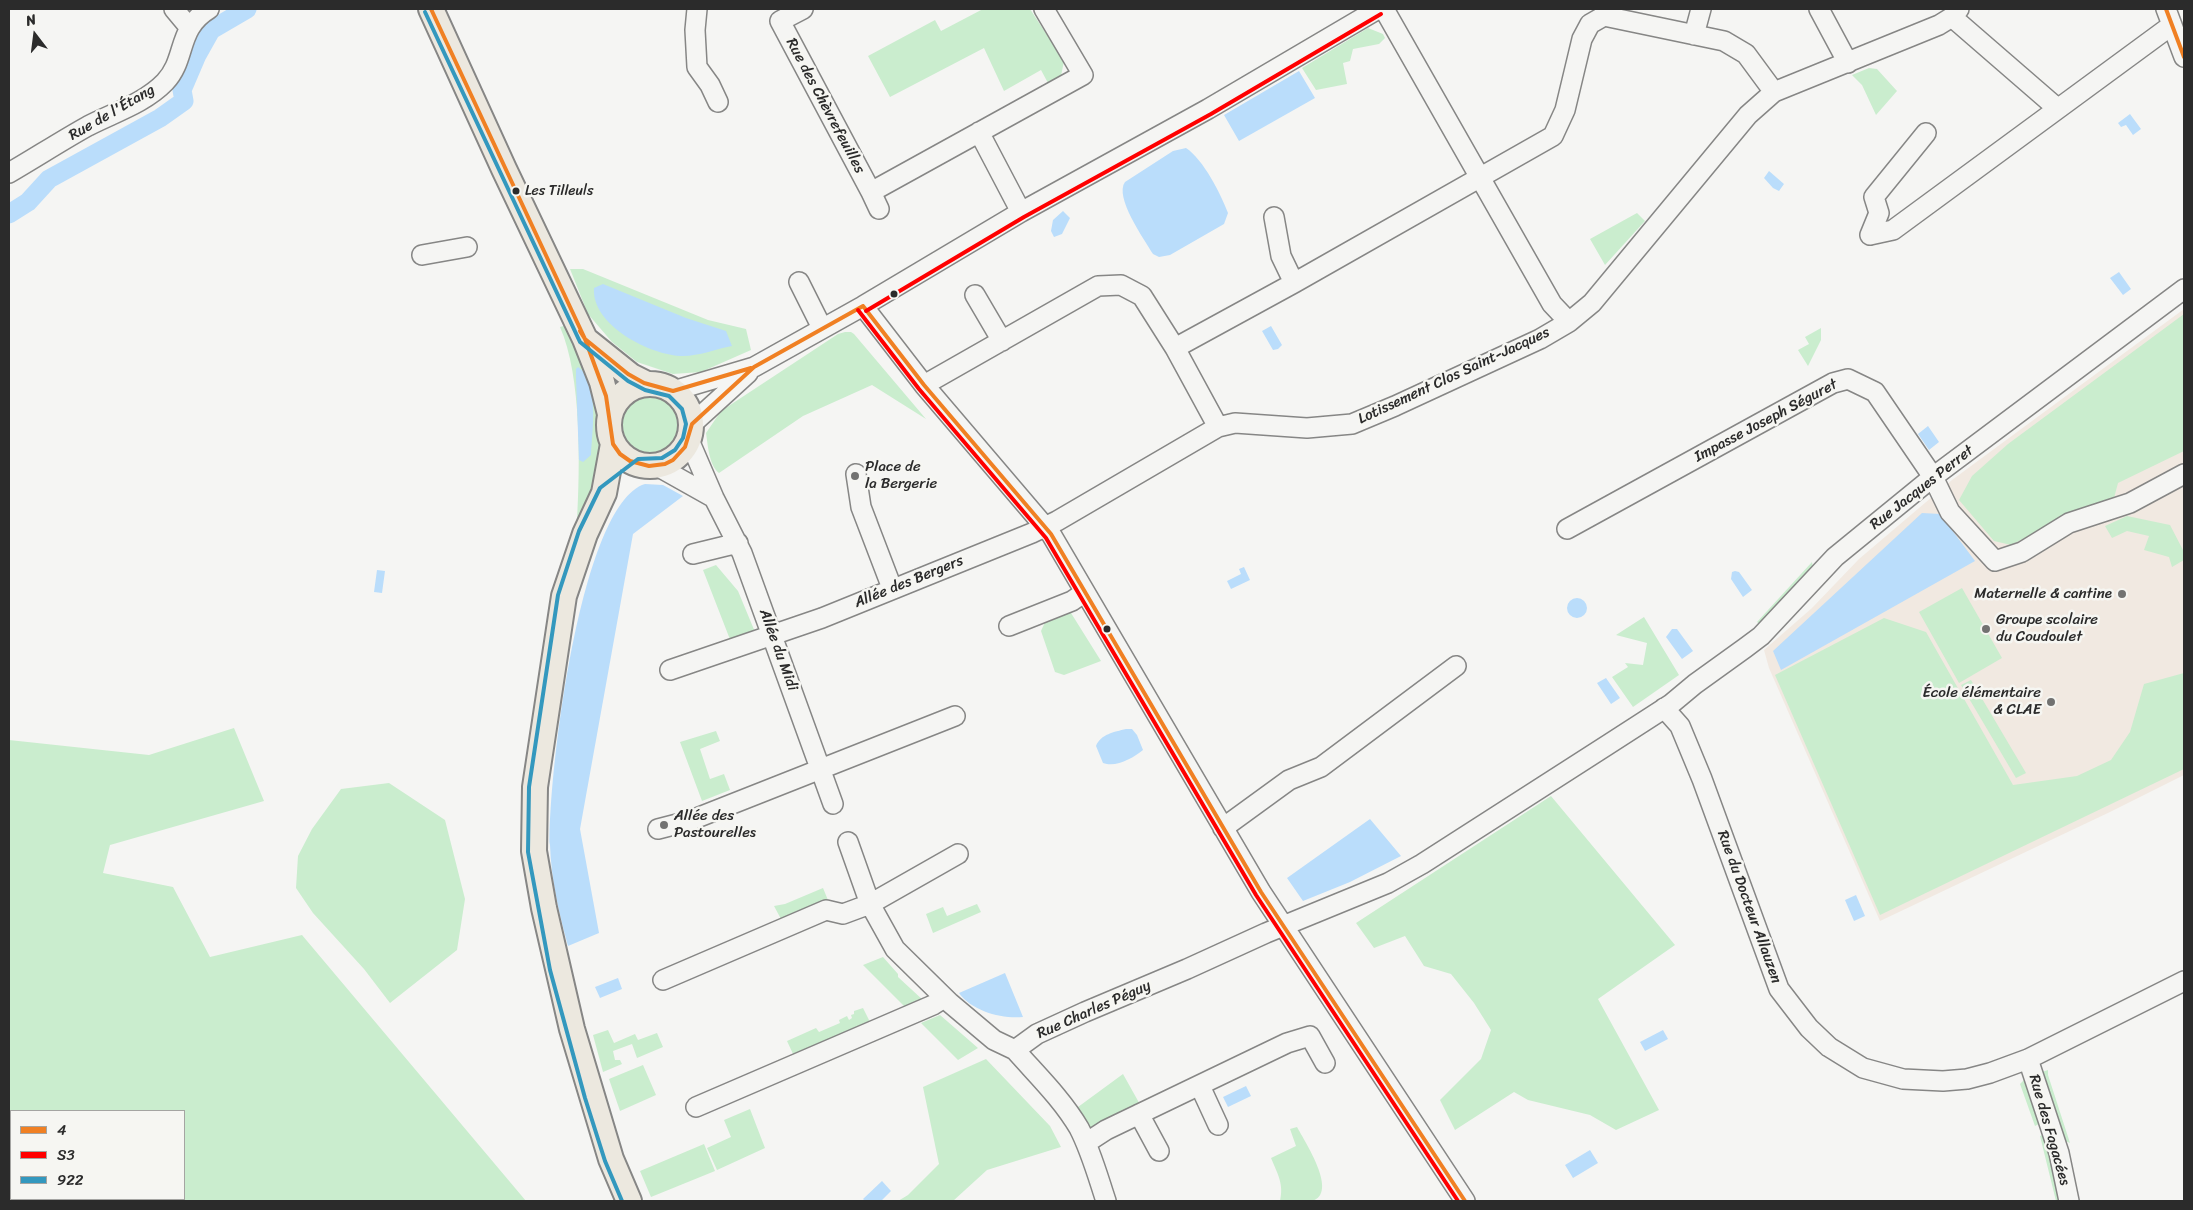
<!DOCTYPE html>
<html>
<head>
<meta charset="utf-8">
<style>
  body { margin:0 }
  #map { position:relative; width:2193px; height:1210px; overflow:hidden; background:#f5f5f3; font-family:Sriracha,sans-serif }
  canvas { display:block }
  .frame { position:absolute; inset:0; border:10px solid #2b2b2b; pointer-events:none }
  .legend { position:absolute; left:10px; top:1110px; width:175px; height:90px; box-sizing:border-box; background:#f6f6f2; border:1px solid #a5a5a2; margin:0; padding:6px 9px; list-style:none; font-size:15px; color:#2b2b2b }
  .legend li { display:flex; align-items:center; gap:10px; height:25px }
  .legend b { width:25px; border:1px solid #a5a5a2 }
  .north { position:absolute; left:10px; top:10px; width:50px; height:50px; -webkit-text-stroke:4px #f6f6f2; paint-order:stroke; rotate:345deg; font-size:14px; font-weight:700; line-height:20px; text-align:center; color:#2b2b2b }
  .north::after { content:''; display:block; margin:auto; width:18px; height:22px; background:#2b2b2b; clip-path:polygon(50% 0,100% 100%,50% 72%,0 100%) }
</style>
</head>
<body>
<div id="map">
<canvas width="2193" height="1210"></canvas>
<div class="frame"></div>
<ul class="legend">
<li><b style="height:6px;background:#f08023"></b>4</li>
<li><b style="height:6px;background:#f00"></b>S3</li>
<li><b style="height:6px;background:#3398be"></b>922</li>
</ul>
<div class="north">N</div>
</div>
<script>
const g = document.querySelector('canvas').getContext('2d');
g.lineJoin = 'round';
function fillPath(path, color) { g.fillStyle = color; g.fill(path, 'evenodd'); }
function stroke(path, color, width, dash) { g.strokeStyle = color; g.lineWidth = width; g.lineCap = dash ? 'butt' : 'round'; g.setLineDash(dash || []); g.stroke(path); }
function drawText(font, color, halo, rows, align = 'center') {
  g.font = font + ' Sriracha,sans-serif'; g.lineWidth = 5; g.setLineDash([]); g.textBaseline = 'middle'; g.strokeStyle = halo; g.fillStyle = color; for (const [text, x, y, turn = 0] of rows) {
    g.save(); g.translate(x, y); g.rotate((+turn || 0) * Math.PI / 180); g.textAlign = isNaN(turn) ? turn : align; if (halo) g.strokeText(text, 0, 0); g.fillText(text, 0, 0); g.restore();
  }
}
fillPath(new Path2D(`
  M2184,309V775L2110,812L1880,921L1769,668L1764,650L1812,608L1859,559L1952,480Z`), '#f1e9e1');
fillPath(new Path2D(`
  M983,9H1030L1064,61L1061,76L1056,82L1048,83L1041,70L1004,91L984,48L890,97L868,56L935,20L941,31Z
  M1368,28L1383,34L1385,38L1379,44L1353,49L1350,61L1343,63L1347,84L1316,90L1302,68Z
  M1869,68L1877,69L1897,91L1876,115L1862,85L1852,75Z
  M1637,213L1645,221L1605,265L1590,239Z
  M570,269H583L708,320L746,329L751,350L701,372L673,374L637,362L612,342L588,314Z
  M2184,314V451L2118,483L2114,498L2071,514L2011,545L1994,541L1959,500L1972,476L2008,444Z
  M567,325L602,400L598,426L602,450V467L581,523L577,522C580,467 582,377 560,327Z
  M1821,328V340L1808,366L1798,350L1809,344L1805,337Z
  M845,332H851L854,334L926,419L872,385L803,416L719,473C709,465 708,446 706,433L721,411L838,334Z
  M620 426a30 30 0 1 1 60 0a30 30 0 1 1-60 0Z
  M2127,516L2170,525L2184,552V560L2172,567L2169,557L2144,550L2149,536L2127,531L2112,538L2105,526Z
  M1812,562L1813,568L1761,625L1757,622Z
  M716,565L738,591L755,632L731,642L703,570Z
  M1962,588L2002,658L1959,683L1919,612Z
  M1067,611L1071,613L1101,661L1064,675L1055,672L1041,631L1046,620Z
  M1644,617L1679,675L1633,707L1612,677L1628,667L1625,663L1643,665L1647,643L1616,635Z
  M1884,618L1926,632L2013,785L2077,776L2111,760L2130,732L2144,684L2184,673V769L1880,915L1775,675Z
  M1971,680L2026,773L2016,778L1961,685Z
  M234,728L264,801L110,845L103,873L173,887L210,957L302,935L526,1201H9V740L149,755ZM11,1111H184V1199H11Z
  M716,731L720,741L700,749L710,779L724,774L730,790L702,801L680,742Z
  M389,783L445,820L465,899L457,950L390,1003L364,969L313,913L296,888L298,856L312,829L341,789Z
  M1551,796L1675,945L1598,999L1659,1110L1616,1130L1590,1115L1528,1100L1514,1092L1455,1130L1440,1100L1481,1059L1491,1030L1474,1003L1451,974L1424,966L1405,936L1374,948L1356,923Z
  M823,888L830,905L790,918L788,916L781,919L774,906L785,904Z
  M977,904L981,912L933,933L926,914L943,907L947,916Z
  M883,957L898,974V977L924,1001L906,1008L863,965Z
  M863,1008L871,1024L794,1056L787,1041L816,1028L819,1032L840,1023L839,1020L847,1016L849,1020L852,1018L851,1015L854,1014V1011Z
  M940,1015L978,1048L958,1060L921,1023Z
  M608,1030L614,1043L635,1034L638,1040L657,1033L663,1047L637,1058L632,1044L613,1051L615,1060H620L622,1064L603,1072L593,1035Z
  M986,1059L1050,1126L1061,1147L987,1170L953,1201H898L908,1195L939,1164L923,1087Z
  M643,1065L656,1095L620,1111L609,1079Z
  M2048,1070V1075L2070,1143L2063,1140L2042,1072Z
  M1123,1074L1142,1108L1093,1132L1078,1107Z
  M2024,1080L2041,1123L2035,1126L2020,1084Z
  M750,1109L765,1148L717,1170L707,1148L731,1137L724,1120Z
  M1297,1127C1305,1142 1339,1193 1312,1201C1303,1203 1290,1201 1280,1201C1284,1184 1278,1175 1271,1158L1296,1146L1290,1129Z
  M2045,1134L2062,1201H2056L2040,1136Z
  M704,1144L715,1171L651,1197L640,1171Z`), '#caedce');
fillPath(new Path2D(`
  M1299,71L1315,98L1239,141L1224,115Z
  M2130,114L2141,129L2133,135L2126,125L2121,127L2118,123Z
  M1186,148C1203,159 1221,194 1228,213L1224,224L1170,255L1159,257L1153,254C1144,239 1114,197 1125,182L1173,151Z
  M1769,171L1784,184L1779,191L1773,188L1764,178Z
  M1063,211L1070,218L1062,234L1054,237L1051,231L1053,220Z
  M2119,272L2131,289L2123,295L2110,278Z
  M603,284L686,318L726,331L732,346C716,349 699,356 683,356C651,356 591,325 594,288Z
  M1271,326L1282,345L1278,349L1273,350L1262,331Z
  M578,367C600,381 592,432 591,455L583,462L579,460L576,378V369Z
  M1928,426L1939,442L1929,450L1918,434Z
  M645,484L663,485L683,496L633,534L580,829L599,933L568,946C559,913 551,879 550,845C548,782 579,504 645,484Z
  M1922,513L1940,514L1975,561L1781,670L1773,651Z
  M1244,567L1250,580L1231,589L1227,581L1241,574L1239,569Z
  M377,570L385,571L382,593L374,592Z
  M1735,571L1739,572L1752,590L1743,597L1731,579L1732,572Z
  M1567 608a10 10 0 1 1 20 0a10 10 0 1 1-20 0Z
  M1672,629H1677L1693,651L1682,659L1666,637Z
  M1606,678L1620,698L1611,704L1597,683Z
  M1126,729H1132L1137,735L1143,750C1133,758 1116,768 1103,763L1096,746C1101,734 1114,732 1126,729Z
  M1370,819L1401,856L1350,882L1303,901L1287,878Z
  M1856,895L1865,916L1854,921L1845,900Z
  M1005,973L1023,1017C1001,1019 972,1011 959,993Z
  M618,978L622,989L600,998L595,987Z
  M1663,1030L1668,1039L1645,1051L1640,1042Z
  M1246,1086L1251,1096L1228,1107L1223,1097Z
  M1590,1150L1598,1163L1573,1178L1565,1165Z
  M882,1181L891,1191L881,1201H865L863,1199Z`), '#baddfb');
stroke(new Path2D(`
  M9,214L28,202L49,179L160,118L184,101L182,90L197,55L211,30L247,9`), '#baddfb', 19);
const minor = new Path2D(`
  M174,9L189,27
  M697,9L695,30L697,67L710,85L718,102
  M803,9L780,21L871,192L1083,75L1044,9
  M1384,9L1552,304L1569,322
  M1819,9L1848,63
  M2166,9L2184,57
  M1952,17L2057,108
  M1694,35L1701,9
  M979,132L1021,212
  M9,173C35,158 61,141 88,126C113,113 145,103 165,82C187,59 176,29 209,9
  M871,192L879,209
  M1274,217L1281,256L1294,283
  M1870,235L1893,230L2172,25
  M1870,235L1879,213L1874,197L1926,133
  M422,255L467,247
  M799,282L822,328
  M975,295L1002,341
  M863,306L924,385L1051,534L1261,892L1465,1201
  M1175,348L1294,283L1553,136L1565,110L1582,39L1590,24L1604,16L1724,41L1746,54L1774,92
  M673,391L754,367L863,306L1021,212L1208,109L1378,9
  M692,424L748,373
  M1218,427L1235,423L1307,428L1352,424L1395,406L1540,339L1569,322L1592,303L1748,115L1774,92L1939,25L1952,17L1959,9
  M689,440L714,498L742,553L833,804
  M657,466L714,498
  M856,474L861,507L892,588
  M1567,529L1833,383L1848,379L1875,392L1933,477L1950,512L1995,561L2022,552L2069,523L2130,503L2184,474
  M693,554L738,543
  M1009,626L1072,601L1085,592
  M670,670L822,618L1032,533L1057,521L1218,427L1175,348L1142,296L1121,285L1098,286L924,385
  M1664,708L1680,726L1702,779L1779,989L1809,1028L1829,1047L1863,1068L1903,1079L1943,1081L1967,1079L1990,1073L2028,1059L2184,981
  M1223,828L1289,780L1321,767L1456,666
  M658,829L689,821L955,716
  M848,842L870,904L895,949L950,1003L994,1040L1015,1050
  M663,980L826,910L843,914L870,904L958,854
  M2028,1059L2059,1153L2069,1201
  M1200,1086L1218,1125
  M696,1107L933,1005L944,998
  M1139,1114L1159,1151
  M1086,1143L1106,1130L1287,1043L1310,1036L1325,1063
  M1106,1201C1098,1177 1091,1151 1079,1128C1062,1099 1037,1075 1015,1050L1037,1034L1085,1012L1187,969L1266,933L1388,883L1422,864L1609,744L1671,704L1695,684L1745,648L1761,636L1835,557L1933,477L2184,289`);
const major = new Path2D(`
  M431,9L504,169L585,339L602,382L610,414
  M586,340L631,376L647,384
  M609 425a41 41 0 1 1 82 0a41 41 0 1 1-82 0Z
  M613,444L604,493L585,534L564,596L535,787L534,851L544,908L572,1029L611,1159L629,1201`);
stroke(minor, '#868685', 22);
stroke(major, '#868685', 28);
stroke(minor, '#f5f5f3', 19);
stroke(major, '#ece8df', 24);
stroke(new Path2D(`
  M431,9L585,339L606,396L613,444L620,454L630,461L649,466L665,464L673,460L685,447L692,424L754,367L863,306
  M2166,9L2184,57
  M863,306L924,385L1051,534L1261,892L1465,1201
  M580,331L585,339L628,374L644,383L673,391L751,368`), '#f08023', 4);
stroke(new Path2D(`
  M858,310L919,389L1046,538L1256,895L1458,1201
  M866,311L1024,217L1211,114L1381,14`), '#f00', 4);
stroke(new Path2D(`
  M425,12L580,342L628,381L645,390L669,396L682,409L686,424L683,438L675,450L662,458L638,459L600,488L579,531L558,595L529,787L528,852L550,970L585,1098L605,1161L622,1201`), '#3398be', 4);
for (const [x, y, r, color] of [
  [516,191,4.5,"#2b2b2b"],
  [894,294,4.5,"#2b2b2b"],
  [855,476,5,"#727271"],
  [2122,594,5,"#727271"],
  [1107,629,4.5,"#2b2b2b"],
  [1986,629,5,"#727271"],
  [2051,702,5,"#727271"],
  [664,825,5,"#727271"]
]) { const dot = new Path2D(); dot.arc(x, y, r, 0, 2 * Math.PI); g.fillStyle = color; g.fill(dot); stroke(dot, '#f6f6f2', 2); }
drawText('14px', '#2b2b2b', '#f6f6f2', [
  ["Les Tilleuls",525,191]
], 'left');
drawText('15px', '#2b2b2b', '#f6f6f2', [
  ["Rue des Chèvrefeuilles",825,106,62],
  ["Rue de l'Étang",112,113,-30],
  ["Lotissement Clos Saint-Jacques",1454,376,-25],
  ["Impasse Joseph Séguret",1766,421,-28],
  ["Rue Jacques Perret",1922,488,-38],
  ["Allée des Bergers",909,582,-22],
  ["Allée du Midi",778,650,70],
  ["Rue du Docteur Allauzen",1749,907,70],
  ["Rue Charles Péguy",1094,1010,-24],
  ["Rue des Fagacées",2049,1130,74]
]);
drawText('15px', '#2b2b2b', '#f6f6f2', [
  ["Place de",865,467],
  ["la Bergerie",865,484],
  ["Maternelle & cantine",2112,594,"right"],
  ["Groupe scolaire",1996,620],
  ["du Coudoulet",1996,637],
  ["École élémentaire",2041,693,"right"],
  ["& CLAE",2041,710,"right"],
  ["Allée des",674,816],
  ["Pastourelles",674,833]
], 'left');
</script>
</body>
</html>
